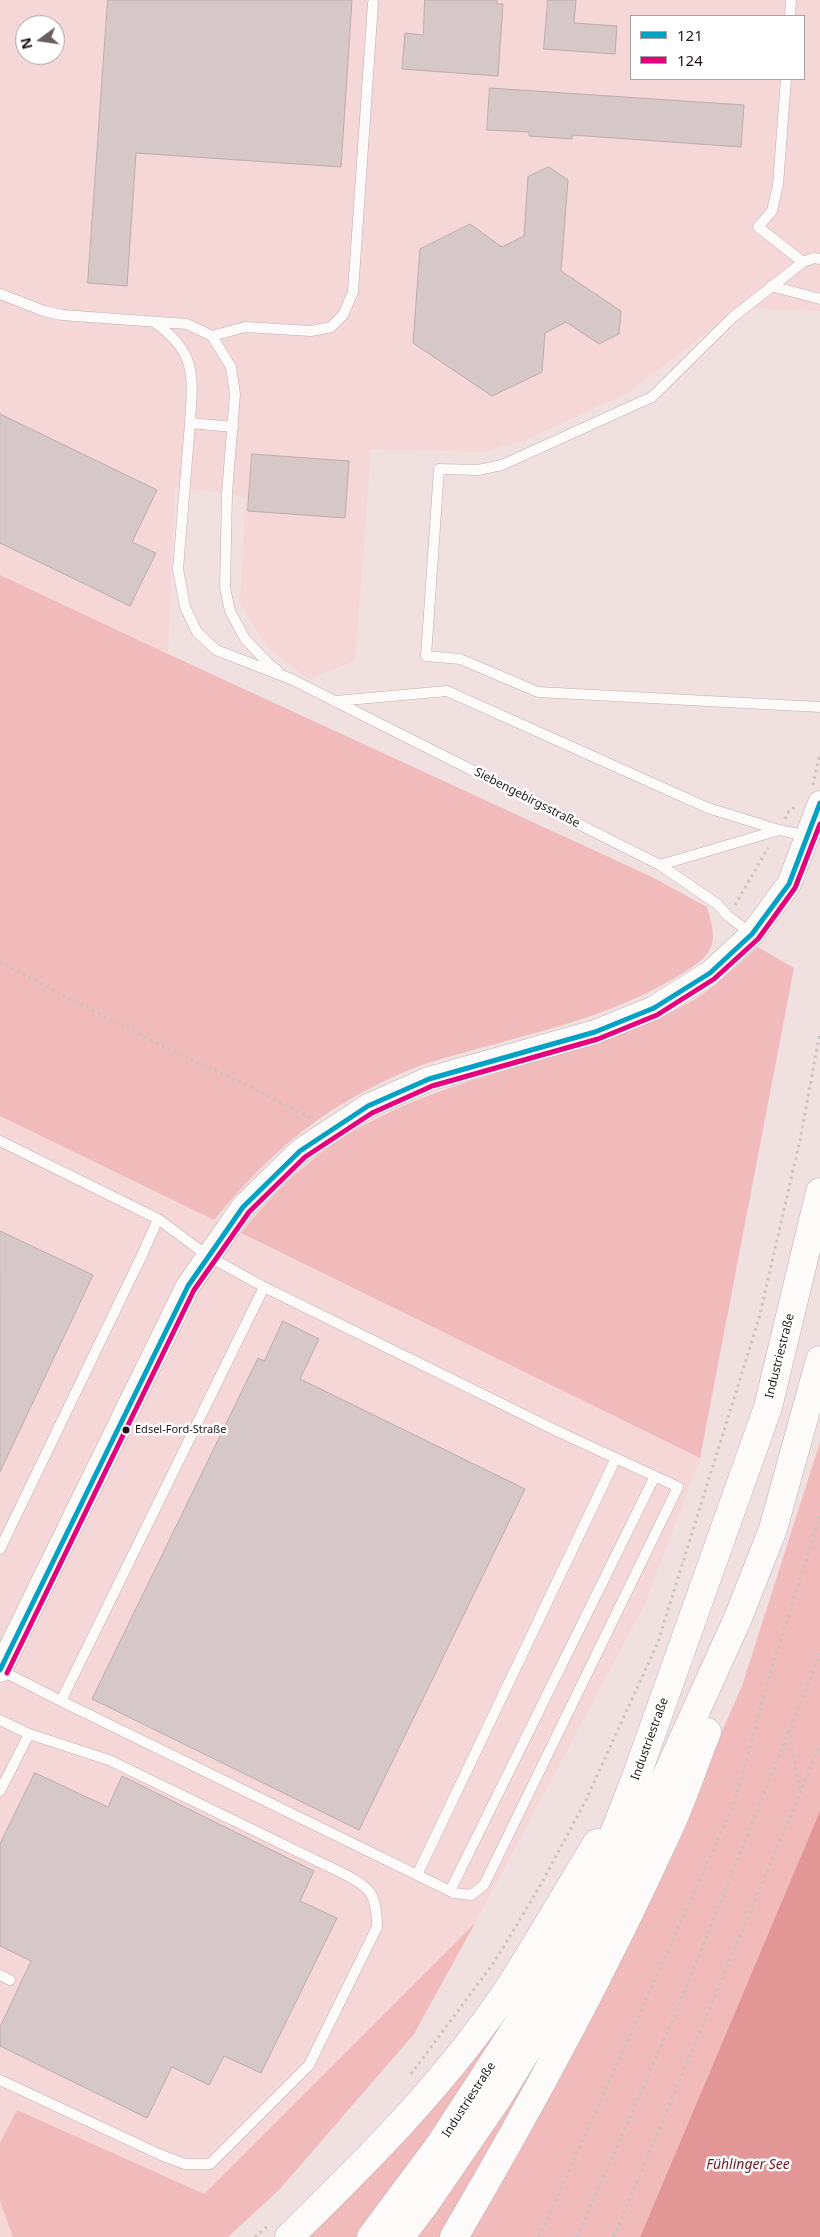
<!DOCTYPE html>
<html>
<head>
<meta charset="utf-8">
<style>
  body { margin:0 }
  #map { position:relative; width:820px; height:2237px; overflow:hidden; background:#f1e0e0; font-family:"Noto Sans",sans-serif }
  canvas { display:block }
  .legend { position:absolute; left:630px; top:15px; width:175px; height:65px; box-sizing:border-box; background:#fff; border:1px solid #a7a2a2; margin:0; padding:6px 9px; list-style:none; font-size:15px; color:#221717 }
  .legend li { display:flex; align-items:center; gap:10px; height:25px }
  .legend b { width:25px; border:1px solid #a7a2a2 }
  .north { position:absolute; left:15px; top:15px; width:50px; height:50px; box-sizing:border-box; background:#fff; border:1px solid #a7a2a2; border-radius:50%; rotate:256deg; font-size:14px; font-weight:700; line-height:20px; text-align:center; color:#221717 }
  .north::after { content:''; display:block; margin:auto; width:18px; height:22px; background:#6a5d5d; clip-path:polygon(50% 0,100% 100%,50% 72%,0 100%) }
</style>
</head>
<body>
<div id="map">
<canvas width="820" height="2237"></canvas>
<ul class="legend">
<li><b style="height:6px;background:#02a2c5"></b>121</li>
<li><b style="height:6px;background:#e5007d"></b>124</li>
</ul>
<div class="north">N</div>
</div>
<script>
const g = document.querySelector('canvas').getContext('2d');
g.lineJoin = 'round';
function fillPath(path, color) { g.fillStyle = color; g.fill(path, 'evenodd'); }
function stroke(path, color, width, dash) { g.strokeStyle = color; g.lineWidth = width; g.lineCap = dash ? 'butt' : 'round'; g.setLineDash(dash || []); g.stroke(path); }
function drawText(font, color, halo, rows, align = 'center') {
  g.font = font + ' "Noto Sans",sans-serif'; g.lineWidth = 5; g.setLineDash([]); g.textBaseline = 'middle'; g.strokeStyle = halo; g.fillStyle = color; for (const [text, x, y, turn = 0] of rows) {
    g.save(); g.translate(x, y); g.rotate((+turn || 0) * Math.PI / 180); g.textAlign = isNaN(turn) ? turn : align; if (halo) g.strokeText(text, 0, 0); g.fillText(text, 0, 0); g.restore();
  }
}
fillPath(new Path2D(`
  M0,0H820V311L737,307L726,318L628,393L525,440L485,452L371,449L355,661L309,679L268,648L240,603L246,497L175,486L168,654L0,575ZM631,16H804V79H631ZM25,25H55V55H25Z
  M0,1116L700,1458L645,1604L475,1923L162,2237H0Z`), '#f5d7d7');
fillPath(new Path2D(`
  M0,575L168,654L652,877L707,907C711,921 717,938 709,951C704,960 692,967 683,973C607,1021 516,1036 431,1062C409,1069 386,1080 365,1091C301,1125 260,1165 214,1220L0,1116Z
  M758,947L794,968L700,1458L241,1233C278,1187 319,1148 372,1121C473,1067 591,1059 690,1002C715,988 736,966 758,947Z
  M820,1442V1811L640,2237H464L643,1909L742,1686Z
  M619,1918L443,2237H409Z
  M475,1923L414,2034L279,2190L228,2237H13L0,2201V2143L17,2110L204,2194Z
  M532,1985L363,2237H302L488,2029Z`), '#f0bbba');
fillPath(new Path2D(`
  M820,1811V2237H640Z`), '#e29696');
const building = new Path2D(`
  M108,0H352L341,167L136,153L127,286L88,283Z
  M425,0H497V4H503L498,76L402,69L405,33L423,35Z
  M548,0H576L574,23L617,26L615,54L544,49Z
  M490,88L744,105L741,147L572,135V139L529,136V132L487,130Z
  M549,167L568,180L561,271L621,311L619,334L599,344L566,322L545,333L542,372L492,396L413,343L420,249L470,224L502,247L524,236L528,177Z
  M0,414L157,490L132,542L156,553L130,606L0,543Z
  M252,454L349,461L345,518L248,511Z
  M0,1231L93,1275L0,1472Z
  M283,1321L319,1339L300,1379L525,1489L359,1830L92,1699L258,1358L264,1361Z
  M35,1773L108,1807L122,1776L314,1871L300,1901L337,1918L261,2073L224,2056L209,2085L172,2067L147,2118L0,2046V2027L31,1961L0,1946V1844Z`);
fillPath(building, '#d6c8c8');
stroke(building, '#baadac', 1);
const service = new Path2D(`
  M790,16L791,0
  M786,79L778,185L772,211L758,227L803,262
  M820,259L814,258L803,262L733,317L652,397L502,465L478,470L439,469L426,656L460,659L538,692L820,707
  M771,286L820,299
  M0,294L44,311L62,315L187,324L212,336L231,367L235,394L227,493L225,588L230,611L245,639L269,664L277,670
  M154,322C197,352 193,376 190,423
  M212,336L245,327L311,331L331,327L343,315L353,292L373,3
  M233,427L190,423L178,569L185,607L197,632L216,650L291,679L660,865L717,904L728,916L752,934
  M336,701L447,691L708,808L779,830L808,836
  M660,865L779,830
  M0,1141L158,1219L208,1256L264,1287L61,1701L0,1670
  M0,1549L143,1253L158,1219
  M61,1701L454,1893L471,1895L484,1885L678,1487L557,1431L264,1287
  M0,1720L29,1734L109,1760L342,1873C371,1887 377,1895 377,1927L309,2065L210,2164H185L161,2155L0,2080
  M0,1791L29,1734
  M417,1875L616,1458
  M450,1891L655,1476
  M0,1975L10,1980`);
const tertiary = new Path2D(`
  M0,1670L188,1286L243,1207L300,1151L368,1106L429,1079L595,1032L654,1008L710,973L752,934L789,884L820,803`);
const trunk = new Path2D(`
  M289,2237C369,2159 449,2079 511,1985C541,1938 568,1890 597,1843
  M371,2237L441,2143L523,2017L592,1890L636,1777L768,1407L820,1192
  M400,2237L425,2204L499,2096L537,2034L601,1920L738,1618L773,1529L820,1360
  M454,2237C531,2106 603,1973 666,1835C682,1802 693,1766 707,1732`);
stroke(service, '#bdb0b0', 11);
stroke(tertiary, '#bdb0b0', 25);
stroke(trunk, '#bdb0b0', 29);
stroke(new Path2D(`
  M813,785L820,753
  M785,819L789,811L795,807
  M735,905L768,848
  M0,962L146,1038L244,1084L313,1119
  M791,1729C789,1750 798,1771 800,1792
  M411,2074L495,1961L540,1886L585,1802L658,1642L759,1318L800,1140L820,1032
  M255,2237L270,2224
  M539,2237L735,1801L769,1677L820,1516
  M577,2237L677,2010L820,1654
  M614,2237L820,1745`), '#c9c3c3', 3, [2.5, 4]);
stroke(service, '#fdfafa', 10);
stroke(tertiary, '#fdfafa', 24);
stroke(trunk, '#fdfafa', 28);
stroke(new Path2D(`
  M0,1670L188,1286L243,1207L300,1151L368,1106L429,1079L595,1032L654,1008L710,973L752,934L789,884L820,803`), '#02a2c5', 5);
stroke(new Path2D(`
  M7,1673L194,1290L249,1212L305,1157L372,1113L432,1086L598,1039L657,1015L714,979L758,939L795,888L820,824`), '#e5007d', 5);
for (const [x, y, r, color] of [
  [126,1430,4.5,"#221717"]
]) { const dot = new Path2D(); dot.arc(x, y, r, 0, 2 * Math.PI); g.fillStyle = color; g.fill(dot); stroke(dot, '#fff', 2); }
drawText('11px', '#221717', '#fff', [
  ["Edsel-Ford-Straße",135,1430]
], 'left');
drawText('12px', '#221717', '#fff', [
  ["Siebengebirgsstraße",527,798,27],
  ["Industriestraße",780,1356,-76],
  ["Industriestraße",650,1739,-70],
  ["Industriestraße",469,2100,-57]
]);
drawText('italic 14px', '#70141e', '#fff', [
  ["Fühlinger See",748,2165]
]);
</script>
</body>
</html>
